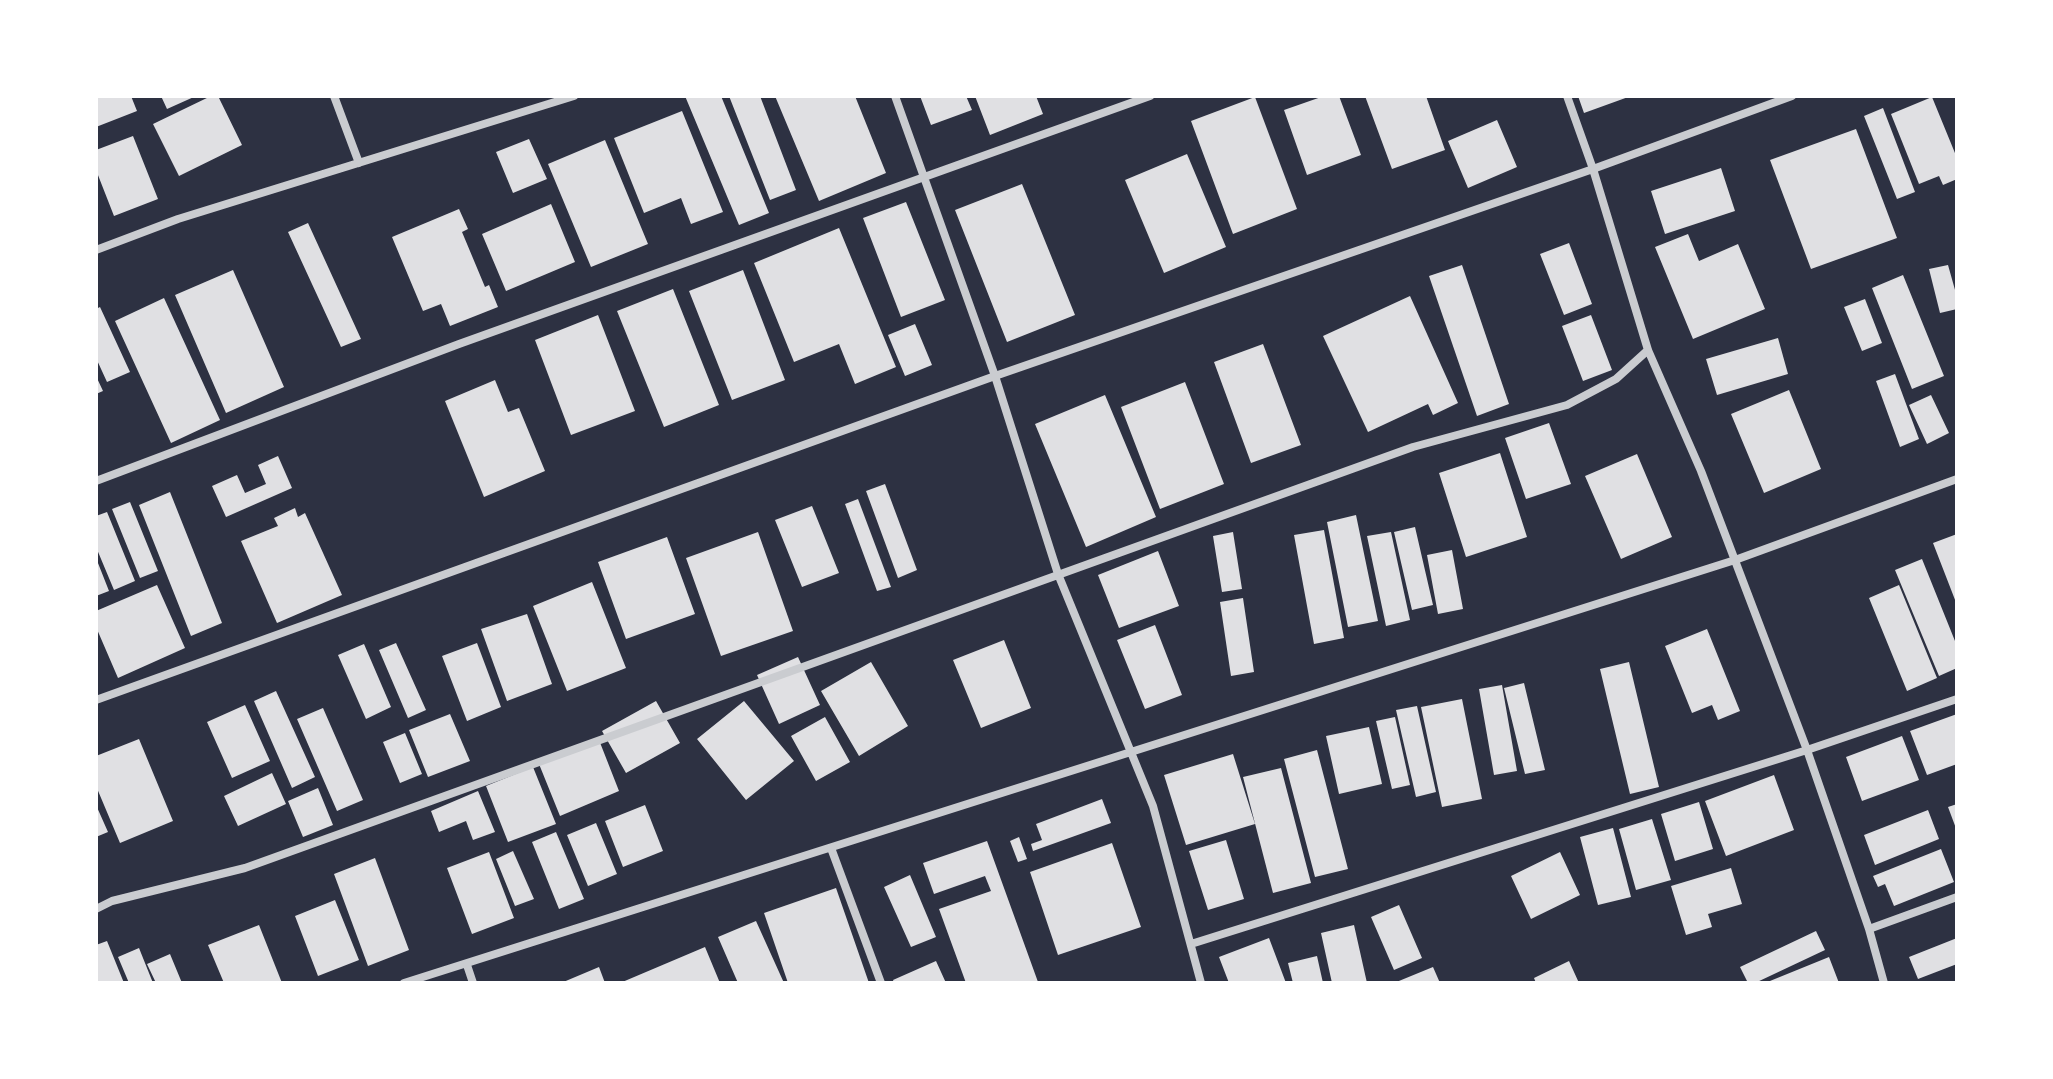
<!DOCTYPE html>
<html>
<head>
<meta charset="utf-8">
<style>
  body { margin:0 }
  #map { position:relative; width:2053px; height:1079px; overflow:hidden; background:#2d3142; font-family:Karla,sans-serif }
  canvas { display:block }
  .frame { position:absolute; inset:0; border:98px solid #fff; pointer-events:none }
</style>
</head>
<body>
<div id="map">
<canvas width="2053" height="1079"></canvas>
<div class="frame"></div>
</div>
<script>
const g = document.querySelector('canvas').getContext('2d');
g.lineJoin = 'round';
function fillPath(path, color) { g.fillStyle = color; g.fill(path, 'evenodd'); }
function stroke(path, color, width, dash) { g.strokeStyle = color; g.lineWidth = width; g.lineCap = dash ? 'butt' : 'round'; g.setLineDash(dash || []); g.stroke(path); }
fillPath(new Path2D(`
  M96,96H131L137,111L96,127Z
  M161,96H196L167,109Z
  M211,96H218L242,145L179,176L153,124Z
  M685,96H721L769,213L739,225Z
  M729,96H760L796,190L770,200Z
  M775,96H855L886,173L819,201Z
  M920,96H966L972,110L931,125Z
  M975,96H1036L1043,114L990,135Z
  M1324,96H1339L1361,155L1307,175L1284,110Z
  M1365,96H1426L1445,150L1392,169Z
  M1578,96H1631L1584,113Z
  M1255,97L1297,209L1233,234L1191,121Z
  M1932,97L1957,158V179L1943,185L1939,176L1919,184L1891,114Z
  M1883,108L1915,192L1897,199L1864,116Z
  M682,111L723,212L691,224L681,198L644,213L614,138Z
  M1497,120L1517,167L1468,188L1448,141Z
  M1856,129L1897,238L1811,269L1770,160Z
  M133,136L158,199L114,216L96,170V150Z
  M529,139L547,179L513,193L496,152Z
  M605,140L648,244L591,267L548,164Z
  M1187,154L1226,247L1164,273L1125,180Z
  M1721,168L1735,211L1665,234L1651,191Z
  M1022,184L1075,315L1007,342L955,210Z
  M906,202L945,300L901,317L863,218Z
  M551,204L575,262L506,291L482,234Z
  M459,209L468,229L462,232L485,287L489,285L498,307L450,326L441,304L423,311L392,237Z
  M308,223L361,339L341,347L288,232Z
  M839,228L896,367L855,384L839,344L794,362L754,263Z
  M1688,234L1699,261L1738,244L1765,309L1693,339L1655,247Z
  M1569,243L1592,304L1564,315L1540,254Z
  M1462,265L1509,404L1477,416L1429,276Z
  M1948,265L1957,297V309L1940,313L1929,269Z
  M233,270L284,387L226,413L175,295Z
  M743,270L785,380L732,400L689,291Z
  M1903,275L1944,376L1912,389L1872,288Z
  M673,289L719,405L664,427L617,311Z
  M1410,296L1458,403L1433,415L1428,404L1368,432L1323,336Z
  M164,298L220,420L171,443L115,321Z
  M1865,299L1882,343L1862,351L1844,307Z
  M100,307L130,372L107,382L96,358V309Z
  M598,315L635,411L571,435L535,340Z
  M1591,315L1612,370L1583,381L1562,326Z
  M915,324L932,365L905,376L888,335Z
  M1778,338L1788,374L1717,395L1706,359Z
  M1263,344L1301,445L1251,463L1214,362Z
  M1895,374L1919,439L1900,447L1876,381Z
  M96,376L103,391L96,394Z
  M495,380L508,412L519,408L545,471L484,497L445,401Z
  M1185,382L1224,484L1160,509L1121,407Z
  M1789,390L1821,469L1764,493L1731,414Z
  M1105,395L1156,517L1086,547L1035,424Z
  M1931,395L1949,433L1927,444L1909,405Z
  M1549,423L1571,484L1526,499L1505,438Z
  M1500,453L1527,537L1466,557L1439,473Z
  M1637,454L1672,537L1621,559L1585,476Z
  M278,456L292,488L226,517L212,486L237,475L245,493L266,484L258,465Z
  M885,484L917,570L898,578L866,491Z
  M170,492L222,623L191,636L139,505Z
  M858,499L891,587L877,591L845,504Z
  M130,502L158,571L140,578L112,509Z
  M812,506L839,573L802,587L775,520Z
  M295,508L298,517L305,513L342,595L277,623L241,541L278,526L274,518Z
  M107,512L135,581L114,590L96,547V516Z
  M1356,515L1378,621L1348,627L1327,522Z
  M1415,527L1433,605L1412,610L1394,532Z
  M1324,530L1344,638L1314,644L1294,535Z
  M758,532L793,631L721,656L686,558Z
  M1233,532L1242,589L1222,592L1213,536Z
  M1391,532L1410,620L1386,626L1367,536Z
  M1957,534V605L1933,543Z
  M667,537L695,614L626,639L598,562Z
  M1452,550L1463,609L1438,614L1427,555Z
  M1158,551L1179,606L1119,628L1098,575Z
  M96,558L109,591L96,596Z
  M1922,559L1957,646V668L1939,676L1895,570Z
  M592,582L626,668L567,691L533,606Z
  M157,585L185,648L118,678L96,627V611Z
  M1899,585L1937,678L1907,691L1869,598Z
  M1243,598L1254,672L1231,676L1220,602Z
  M527,614L552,684L507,701L481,629Z
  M1155,625L1182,695L1145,709L1117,640Z
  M1707,629L1740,711L1718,720L1712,705L1692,713L1665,646Z
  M1004,640L1031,708L981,728L953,660Z
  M396,643L426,710L408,718L379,650Z
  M477,643L501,707L467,721L442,656Z
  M364,644L391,707L366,719L338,655Z
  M798,657L820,705L779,724L757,675Z
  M871,662L908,726L859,756L821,691Z
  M1629,662L1659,787L1630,794L1600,669Z
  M1524,683L1545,770L1525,774L1504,688Z
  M1502,685L1517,771L1494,775L1479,689Z
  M276,691L315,777L292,788L254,701Z
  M1462,699L1482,799L1442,807L1421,707Z
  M656,701L680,743L626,773L602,731Z
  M744,701L794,761L746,800L697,739Z
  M245,705L270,761L232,778L207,722Z
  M1417,706L1436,792L1416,797L1396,710Z
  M323,708L363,800L337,811L297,719Z
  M450,714L470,761L428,777L409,730Z
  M1957,714V764L1927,775L1910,731Z
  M825,717L850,762L816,781L791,736Z
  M1395,717L1410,785L1392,789L1376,721Z
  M1369,727L1382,784L1339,794L1326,736Z
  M405,733L422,774L400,783L383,742Z
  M1902,736L1919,780L1862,801L1846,757Z
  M139,739L173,821L120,843L96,786V756Z
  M599,740L619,791L560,816L539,764Z
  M1317,750L1348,869L1315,877L1284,759Z
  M1233,754L1255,824L1186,845L1164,775Z
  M533,767L556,824L508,842L486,786Z
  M1281,768L1311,883L1273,893L1243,777Z
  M272,773L286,804L238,826L224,796Z
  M1774,775L1794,830L1726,856L1705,801Z
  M318,788L333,825L303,837L288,801Z
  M478,791L495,832L473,840L466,821L439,832L431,811Z
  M1102,799L1111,823L1033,851L1031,844L1042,840L1036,824Z
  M1699,802L1713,849L1675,861L1661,814Z
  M1957,804V831L1948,807Z
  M96,805L108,832L96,837Z
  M645,805L663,851L623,867L605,821Z
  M1928,810L1939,839L1875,865L1864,835Z
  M1652,819L1671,880L1636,890L1619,829Z
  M596,823L617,874L588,886L567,835Z
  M1613,828L1631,897L1598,905L1580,837Z
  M556,832L584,899L559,909L532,842Z
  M1019,837L1027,859L1018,862L1010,841Z
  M1226,840L1244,899L1208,910L1189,851Z
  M987,841L1038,982L1035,983H966L939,909L991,891L985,876L934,894L923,863Z
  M1112,843L1141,927L1058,955L1030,872Z
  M1941,849L1954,882L1894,906L1885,884L1878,887L1873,876Z
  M513,851L534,899L515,906L496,859Z
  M489,852L514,918L472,934L447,868Z
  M1560,852L1580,895L1531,919L1511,876Z
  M375,858L409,950L368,966L334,874Z
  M1731,868L1742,904L1708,914L1712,927L1686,935L1671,886Z
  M910,875L936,937L911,947L884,887Z
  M836,888L869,983H788L764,913Z
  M335,900L359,960L318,976L295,916Z
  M1399,905L1422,958L1394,970L1371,917Z
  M756,921L784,983H738L718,937Z
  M259,925L282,983H224L208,945Z
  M1354,925L1367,983H1332L1321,933Z
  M1816,931L1825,950L1755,983H1748L1740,967Z
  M1269,938L1286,983H1229L1219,957Z
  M1957,938V964L1918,979L1909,957Z
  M107,941L124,983H96V945Z
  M705,947L720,983H620Z
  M139,948L153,983H129L118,957Z
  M170,954L182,983H156L147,964Z
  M1317,956L1323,983H1293L1288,963Z
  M1829,957L1839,983H1765Z
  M936,961L946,983H894L893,980Z
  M1569,961L1579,983H1536L1534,978Z
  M599,967L605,983H561Z
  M1433,967L1440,983H1394Z`), '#e0e0e3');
stroke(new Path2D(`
  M334,96L359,163
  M895,96L995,376L1058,574L1153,806L1201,983
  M1567,96L1593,169L1648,350L1701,471L1807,750L1869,929L1884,983
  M96,250L178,219L574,96
  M96,481L459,344L1150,96
  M96,700L995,376L1593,169L1792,96
  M831,848L881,983
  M96,909L112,901L245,868L1413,447L1567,405L1616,379L1648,350
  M1869,929L1957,897
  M1191,944L1807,750L1957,699
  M467,965L473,983
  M404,983L1735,560L1957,479`), '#caccd0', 8);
</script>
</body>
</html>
